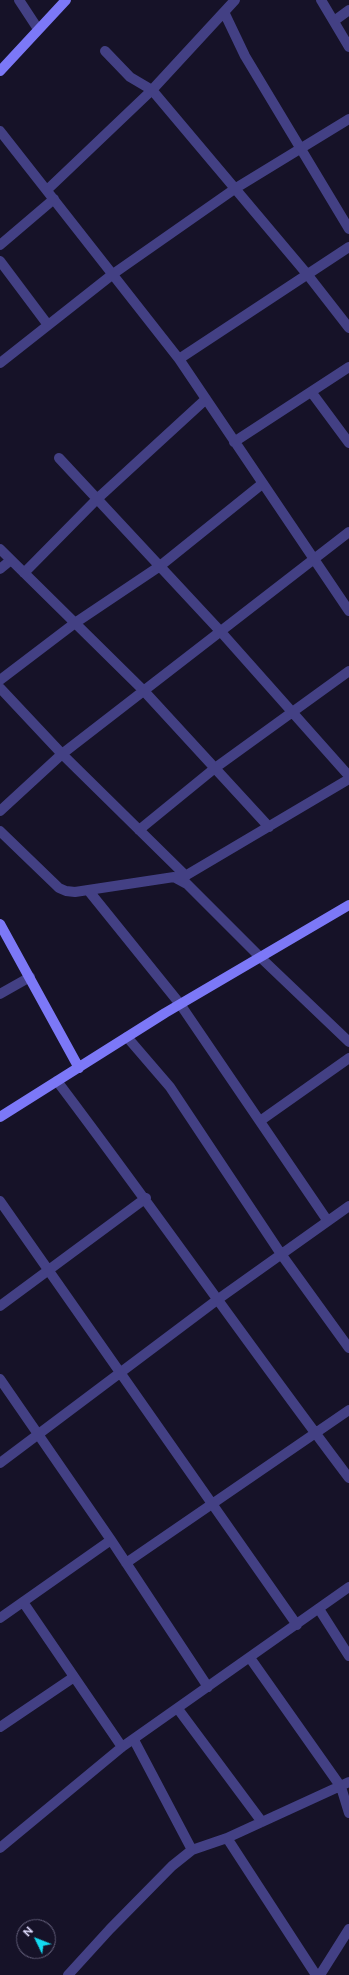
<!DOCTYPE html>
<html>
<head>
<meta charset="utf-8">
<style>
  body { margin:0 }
  #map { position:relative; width:349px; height:1975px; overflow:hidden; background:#161228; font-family:"Public Sans",sans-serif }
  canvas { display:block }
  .north { position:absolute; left:16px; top:1919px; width:40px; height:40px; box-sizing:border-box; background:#161228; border:1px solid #66627d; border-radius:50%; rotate:313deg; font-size:11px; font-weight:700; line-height:16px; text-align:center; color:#dfdbfd }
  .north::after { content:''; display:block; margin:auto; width:14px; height:18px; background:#13daf1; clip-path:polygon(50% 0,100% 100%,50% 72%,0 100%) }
</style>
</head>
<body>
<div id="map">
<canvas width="349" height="1975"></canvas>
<div class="north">N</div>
</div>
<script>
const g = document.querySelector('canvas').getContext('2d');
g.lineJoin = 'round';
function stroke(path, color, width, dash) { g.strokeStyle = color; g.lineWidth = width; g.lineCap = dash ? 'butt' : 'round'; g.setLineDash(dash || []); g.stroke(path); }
stroke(new Path2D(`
  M19,0L38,29
  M235,0L224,12L245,56L349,229
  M321,0L349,47
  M334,21L349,10
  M105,51L130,77L152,90L307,274L349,328
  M0,131L179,359L349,611
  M47,190L152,90L224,12
  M0,245L54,199
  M0,261L48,325
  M179,359L349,247
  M0,363L113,274L236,188L349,119
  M312,393L349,443
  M234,442L349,367
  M59,458L221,632L349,776
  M0,549L144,691L269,827
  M0,569L11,560
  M24,573L97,499L206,399
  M0,680L75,623L160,566L262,484
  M0,688L62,754L186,876
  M0,811L62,754L349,532
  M139,830L215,768L349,671
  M0,831L59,888L66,891L75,892L174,877L187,884L260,957L349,1042
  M180,879L349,779
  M88,890L180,1004L327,1220
  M0,994L30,977
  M127,1037L170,1087L281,1254L349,1348
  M57,1081C156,1212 250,1347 349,1478
  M260,1121L349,1058
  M0,1201L297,1625
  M0,1306L146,1198
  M0,1379L111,1540L208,1687
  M0,1463L217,1300L349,1206
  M126,1563L349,1410
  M23,1602L122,1747
  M319,1609L349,1656
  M0,1618L111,1540
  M250,1658L341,1787L349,1813
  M178,1709L262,1822
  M0,1727L74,1677
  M134,1740L192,1850
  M227,1838L349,1782
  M0,1848L122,1747L349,1587
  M68,1975L110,1929L172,1866L192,1850L227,1838L316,1975
  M320,1975L349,1929`), '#434084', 10);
stroke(new Path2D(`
  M0,71L66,0
  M0,924L79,1068
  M0,1117L165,1013L349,905`), '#7c78f7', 10);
</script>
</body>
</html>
